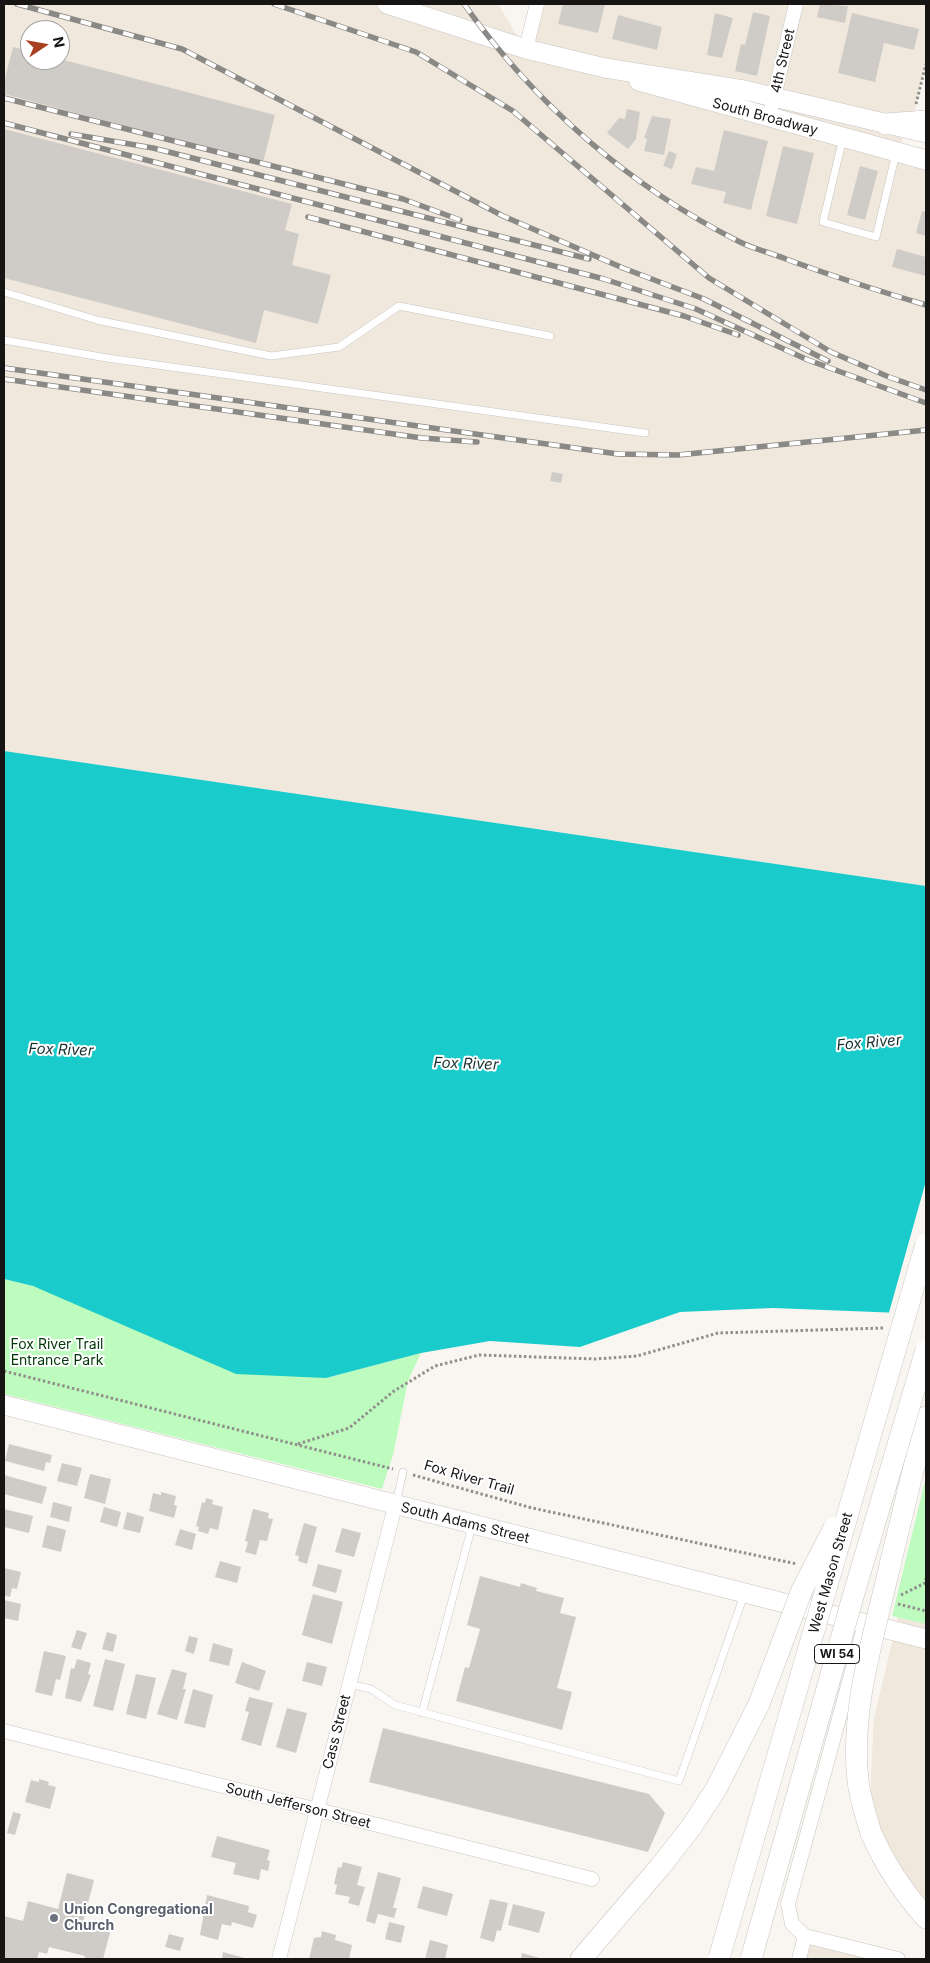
<!DOCTYPE html>
<html>
<head>
<meta charset="utf-8">
<style>
  body { margin:0 }
  #map { position:relative; width:930px; height:1963px; overflow:hidden; background:#f9f6f1; font-family:Inter,sans-serif }
  canvas { display:block }
  .frame { position:absolute; inset:0; border:5px solid #161514; pointer-events:none }
  .north { position:absolute; left:20px; top:20px; width:50px; height:50px; box-sizing:border-box; background:#fff; border:1px solid #a2a1a1; border-radius:50%; rotate:78deg; font-size:14px; font-weight:700; line-height:20px; text-align:center; color:#161514 }
  .north::after { content:''; display:block; margin:auto; width:18px; height:22px; background:#a84020; clip-path:polygon(50% 0,100% 100%,50% 72%,0 100%) }
</style>
</head>
<body>
<div id="map">
<canvas width="930" height="1963"></canvas>
<div class="frame"></div>
<div class="north">N</div>
</div>
<script>
const g = document.querySelector('canvas').getContext('2d');
g.lineJoin = 'round';
function fillPath(path, color) { g.fillStyle = color; g.fill(path, 'evenodd'); }
function stroke(path, color, width, dash) { g.strokeStyle = color; g.lineWidth = width; g.lineCap = dash ? 'butt' : 'round'; g.setLineDash(dash || []); g.stroke(path); }
function drawText(font, color, halo, rows, align = 'center') {
  g.font = font + ' Inter,sans-serif'; g.lineWidth = 4; g.setLineDash([]); g.textBaseline = 'middle'; g.strokeStyle = halo; g.fillStyle = color; for (const [text, x, y, turn = 0] of rows) {
    g.save(); g.translate(x, y); g.rotate((+turn || 0) * Math.PI / 180); g.textAlign = isNaN(turn) ? turn : align; if (halo) g.strokeText(text, 0, 0); g.fillText(text, 0, 0); g.restore();
  }
}
fillPath(new Path2D(`
  M4,4H498L525,49L537,4H926V64L914,114L905,130L901,144L926,151V886L4,751ZM30,30H60V60H30Z
  M926,1500V1918L871,1833V1774L874,1718Z
  M805,1936L898,1959H799Z`), '#f0e8dd');
fillPath(new Path2D(`
  M4,1279L33,1286L326,1378L421,1353L408,1381L393,1455L382,1489L4,1394Z
  M926,1477V1624L892,1616Z`), '#bdfcbe');
fillPath(new Path2D(`
  M4,751L926,886V1314L773,1308L680,1312L580,1347L490,1341L421,1353L326,1378L236,1374L33,1286L4,1279Z`), '#1acbcc');
fillPath(new Path2D(`
  M926,1181V1317L888,1316Z`), '#f9f6f1');
fillPath(new Path2D(`
  M563,4H605L598,33L558,24Z
  M820,4L848,6L845,23L817,17Z
  M753,12L770,16L757,76L735,71L741,44L745,45Z
  M715,13L733,18L722,58L707,55Z
  M852,13L919,29L914,50L884,43L875,82L838,73Z
  M618,15L662,27L657,50L612,39Z
  M13,47L30,51V60L60,59L275,115L263,162L4,94V82Z
  M627,109L640,112L636,139L628,149L607,133L619,118L625,119Z
  M652,116L671,119L664,155L644,151L647,139L644,138Z
  M4,129L292,204L285,230L299,234L292,265L331,275L318,324L264,310L256,343L4,278Z
  M724,130L768,141L751,210L723,203L726,192L691,184L696,167L714,171Z
  M783,146L814,153L797,224L766,216Z
  M669,151L677,154L672,169L663,166Z
  M860,166L878,171L865,220L847,215Z
  M922,211L926,212V236L916,233Z
  M897,249L926,257V276L892,267Z
  M552,472L563,474L561,483L550,481Z
  M9,1444L52,1455L50,1463L46,1462L44,1471L5,1461Z
  M62,1463L82,1468L77,1486L57,1481Z
  M90,1474L111,1479L105,1504L84,1498Z
  M4,1475L47,1487L42,1504L4,1494Z
  M161,1492L176,1496L174,1505L177,1506L174,1518L149,1511L153,1493L161,1495Z
  M206,1498L213,1500L212,1504L223,1507L218,1530L210,1528L208,1534L198,1531L199,1527L196,1526L202,1502L205,1503Z
  M53,1502L72,1507L69,1522L50,1517Z
  M104,1507L121,1512L117,1527L100,1522Z
  M4,1509L33,1516L29,1533L4,1527Z
  M253,1509L269,1513L268,1518L273,1519L267,1541L260,1540L256,1555L245,1552L248,1542L245,1541Z
  M127,1512L144,1517L140,1533L123,1529Z
  M304,1523L317,1527L307,1564L298,1561L299,1556L295,1555Z
  M47,1525L66,1530L61,1552L42,1547Z
  M342,1528L361,1533L354,1557L335,1552Z
  M180,1529L196,1534L192,1550L175,1545Z
  M220,1561L241,1567L237,1583L215,1577Z
  M318,1564L342,1570L336,1593L312,1586Z
  M4,1568L21,1572L17,1589L12,1588L10,1597L4,1595Z
  M480,1576L520,1587L521,1583L537,1588L536,1591L564,1598L560,1613L576,1617L557,1688L572,1692L562,1730L456,1701L465,1667L469,1668L480,1629L467,1625Z
  M313,1594L343,1602L332,1644L302,1635Z
  M4,1600L21,1604L18,1621L4,1618Z
  M77,1630L87,1633L81,1650L71,1647Z
  M107,1632L117,1635L113,1652L102,1649Z
  M189,1636L198,1638L194,1654L185,1651Z
  M213,1643L233,1649L229,1666L209,1661Z
  M44,1651L66,1656L60,1680L56,1679L52,1696L35,1692Z
  M77,1659L91,1663L88,1674L91,1675L81,1702L65,1698L71,1668L74,1669Z
  M105,1659L125,1664L113,1711L93,1706Z
  M242,1662L266,1671L259,1691L235,1683Z
  M307,1662L327,1667L322,1686L302,1681Z
  M172,1669L187,1673L183,1689H186L177,1720L157,1714Z
  M136,1674L156,1678L146,1719L126,1714Z
  M193,1689L213,1695L205,1728L184,1723Z
  M249,1697L273,1703L261,1746L241,1740L249,1712L245,1711Z
  M287,1708L307,1713L296,1753L276,1747Z
  M383,1728L649,1794L665,1813L648,1852L369,1782Z
  M39,1779L49,1782L48,1785L56,1787L50,1809L25,1802L31,1780L39,1782Z
  M13,1812L21,1814L15,1835L7,1833Z
  M217,1836L270,1850L267,1860L270,1861L268,1871L261,1869L259,1880L233,1874L236,1863L211,1857Z
  M343,1862L362,1867L357,1885L365,1887L359,1906L348,1903L350,1897L335,1894L337,1885L334,1884L338,1867L341,1868Z
  M378,1872L401,1878L393,1908H397L394,1918L378,1914L375,1924L366,1921Z
  M67,1873L94,1880L83,1922L111,1929L103,1959H84L85,1956L49,1947L47,1954L39,1952L37,1959H4V1916L23,1921L28,1901L58,1909Z
  M423,1886L453,1894L447,1916L417,1908Z
  M207,1895L249,1906L248,1912L257,1915L253,1928L232,1922L231,1926L222,1924L218,1940L200,1935Z
  M490,1899L508,1903L501,1931L497,1930L494,1942L480,1938Z
  M513,1904L545,1912L539,1933L508,1925Z
  M389,1922L405,1926L401,1943L385,1939Z
  M322,1931L336,1935L335,1940L352,1945L349,1959H309L314,1938L321,1937Z
  M169,1934L184,1938L180,1951L165,1947Z
  M430,1940L448,1945L445,1959H425Z
  M223,1952L248,1959H222Z
  M522,1953L543,1959H521Z`), '#cfccc7');
const lane = new Path2D(`
  M843,138L823,222L876,237L896,153
  M4,292L97,320L271,356L339,347L399,306L550,336
  M4,340L107,358L645,433
  M396,1503L403,1472
  M349,1684L371,1689L395,1705L679,1781L744,1595
  M422,1713L472,1526`);
const street = new Path2D(`
  M526,49L537,4
  M772,105L796,4
  M865,1624L788,1904L792,1924L805,1936L898,1959
  M4,1731L592,1879
  M279,1959L395,1506
  M799,1959L805,1936`);
const secondary = new Path2D(`
  M387,4L526,49L605,68L744,90L926,133
  M639,81L926,160
  M4,1405L926,1639`);
const primary = new Path2D(`
  M886,124L926,121
  M890,1565L926,1417
  M871,1833C885,1865 903,1892 926,1918
  M581,1959L660,1867L692,1826L716,1789L759,1704`);
stroke(lane, '#c8c5c0', 8);
stroke(street, '#c8c5c0', 15);
stroke(secondary, '#c8c5c0', 20);
stroke(primary, '#c8c5c0', 22);
stroke(new Path2D(`
  M916,104L926,64
  M4,1371L393,1469
  M298,1444L349,1428L394,1391L435,1366L479,1355L596,1359L637,1356L718,1333L884,1328
  M413,1475L532,1508L797,1564
  M901,1595L925,1583L926,1578
  M898,1604L926,1611`), '#918f8b', 3, [2.5, 2.5]);
stroke(lane, '#fff', 7);
stroke(street, '#fff', 14);
stroke(secondary, '#fff', 19);
stroke(primary, '#fff', 21);
const rail = new Path2D(`
  M17,4L182,49L503,216L623,268L704,299L828,361
  M274,4L416,52L513,111L709,278L831,352L889,377L926,390
  M464,4C534,103 630,187 740,242C754,249 771,253 786,259C832,276 879,291 926,305
  M4,98L403,199L460,220
  M4,123L604,279L696,309L808,360L926,403
  M71,134L153,148L589,259
  M308,217L684,316L738,335
  M4,368L618,454L678,455L926,430
  M4,379L422,438L477,442`);
stroke(rail, '#8b8986', 5.5);
stroke(rail, '#fff', 4, [11]);
const primaryBridge = new Path2D(`
  M759,1704L802,1590L834,1528
  M871,1833C866,1816 860,1798 858,1781C850,1708 874,1636 890,1565
  M719,1958L926,1244
  M751,1959L852,1600L926,1350`);
stroke(primaryBridge, '#c8c5c0', 22, []);
stroke(primaryBridge, '#fff', 21);
for (const [x, y, r, color] of [
  [54,1918,5,"#6b7280"]
]) { const dot = new Path2D(); dot.arc(x, y, r, 0, 2 * Math.PI); g.fillStyle = color; g.fill(dot); stroke(dot, '#fff', 2); }
for (const [x, y, w] of [
  [837,1654,45]
]) { const box = new Path2D(); box.roundRect(x - w / 2, y - 9.5, w, 19, 4); g.fillStyle = '#fff'; g.fill(box); stroke(box, '#161514', 1); }
drawText('bold 12px', '#161514', null, [
  ["WI 54",837,1654]
]);
drawText('14px', '#161514', '#fff', [
  ["4th Street",783,61,-77],
  ["South Broadway",765,117,15],
  ["Fox River Trail",469,1478,16],
  ["South Adams Street",465,1523,14],
  ["West Mason Street",831,1573,-74],
  ["Cass Street",337,1732,-76],
  ["South Jefferson Street",298,1806,14]
]);
drawText('14px', '#003707', '#fff', [
  ["Fox River Trail",57,1345],
  ["Entrance Park",57,1361]
]);
drawText('bold 14px', '#5b616d', '#fff', [
  ["Union Congregational",64,1910],
  ["Church",64,1926]
], 'left');
drawText('italic 15px', '#183131', '#fff', [
  ["Fox River",869,1043,-5],
  ["Fox River",61,1050,2],
  ["Fox River",466,1064,2]
]);
</script>
</body>
</html>
